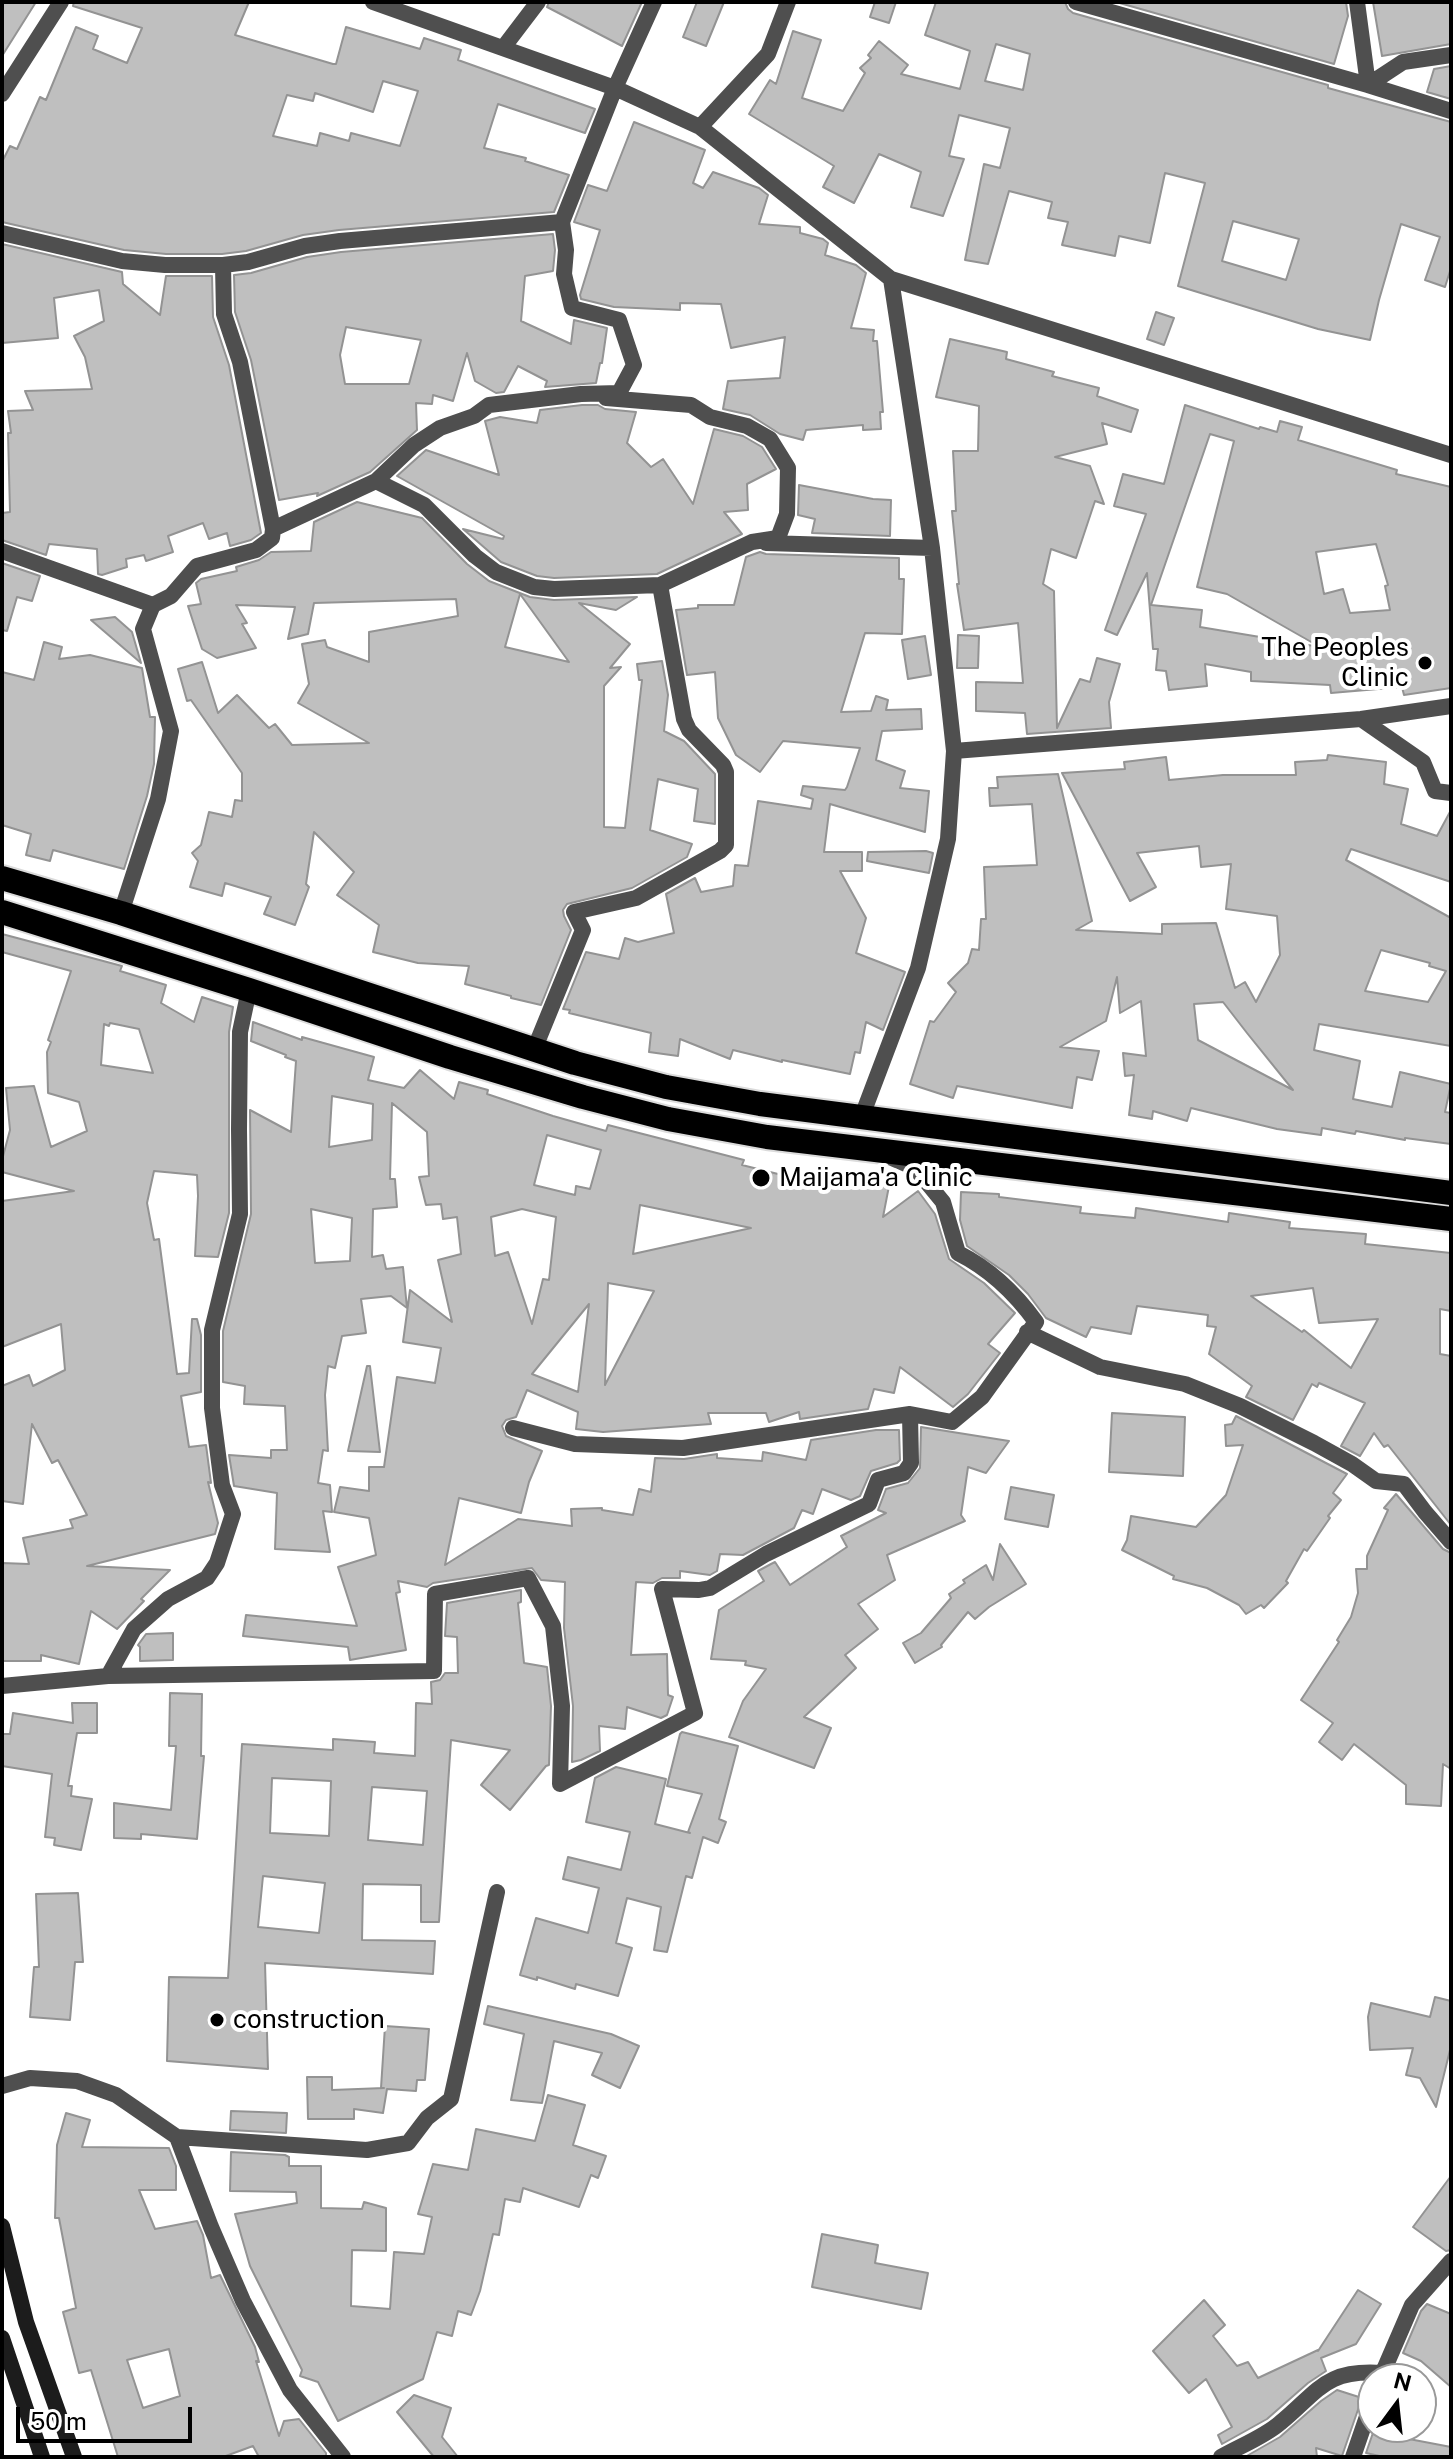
<!DOCTYPE html>
<html>
<head>
<meta charset="utf-8">
<style>
  body { margin:0 }
  #map { position:relative; width:1453px; height:2459px; overflow:hidden; background:#fff; font-family:"Public Sans",sans-serif }
  canvas { display:block }
  .frame { position:absolute; inset:0; border:4px solid #000; pointer-events:none }
  .north { position:absolute; left:1357px; top:2363px; width:80px; height:80px; box-sizing:border-box; background:#fff; border:2px solid #999; border-radius:50%; rotate:15deg; font-size:22px; font-weight:700; line-height:32px; text-align:center; color:#000 }
  .north::after { content:''; display:block; margin:auto; width:28px; height:36px; background:#000; clip-path:polygon(50% 0,100% 100%,50% 72%,0 100%) }
  .scale { position:absolute; left:16px; top:2407px; width:176px; height:36px; box-sizing:border-box; border:4px solid #000; border-top:0; padding-left:10px; font-size:24px; line-height:28px; white-space:nowrap; color:#000; -webkit-text-stroke:6px #fff; paint-order:stroke }
</style>
</head>
<body>
<div id="map">
<canvas width="1453" height="2459"></canvas>
<div class="frame"></div>
<div class="north">N</div>
<div class="scale">50 m</div>
</div>
<script>
const g = document.querySelector('canvas').getContext('2d');
g.lineJoin = 'round';
function fillPath(path, color) { g.fillStyle = color; g.fill(path, 'evenodd'); }
function stroke(path, color, width, dash) { g.strokeStyle = color; g.lineWidth = width; g.lineCap = dash ? 'butt' : 'round'; g.setLineDash(dash || []); g.stroke(path); }
function drawText(font, color, halo, rows, align = 'center') {
  g.font = font + ' "Public Sans",sans-serif'; g.lineWidth = 8; g.setLineDash([]); g.textBaseline = 'middle'; g.strokeStyle = halo; g.fillStyle = color; for (const [text, x, y, turn = 0] of rows) {
    g.save(); g.translate(x, y); g.rotate((+turn || 0) * Math.PI / 180); g.textAlign = isNaN(turn) ? turn : align; if (halo) g.strokeText(text, 0, 0); g.fillText(text, 0, 0); g.restore();
  }
}
const building = new Path2D(`
  M2,2H36L2,56Z
  M74,2H249L235,35L333,64H336L346,27L420,49L424,38L461,50L458,60L595,109L585,133L498,104L484,148L526,158L525,161L569,175L554,212L339,230L303,235L246,251L222,254H166L124,250L2,222V162L10,146L17,149L40,97L46,100L76,27L98,36L93,49L127,63L142,28L73,6ZM383,81L418,91L400,146L351,133L349,141L320,133L317,146L273,136L287,95L313,101L315,93L373,112Z
  M549,2H642L622,46L547,7Z
  M697,2H724L706,46L683,37Z
  M875,2H896L889,23L870,17Z
  M936,2H1065L1068,9L1073,13L1328,85V88L1451,122V268L1445,287L1425,280L1440,237L1401,224L1379,300L1370,340L1318,329L1178,286L1205,183L1165,173L1150,243L1119,236L1115,256L1062,245L1068,222L1048,218L1052,202L1009,191L988,264L965,260L984,164L1000,168L1010,128L959,115L949,156L964,159L943,216L911,207L921,172L879,154L854,203L823,187L834,166L749,114L770,80L776,84L793,31L821,40L802,98L843,111L865,73L860,68L871,58L868,55L879,41L908,65L901,74L960,89L970,51L925,35ZM996,44L1030,54L1023,90L985,81ZM1233,221L1299,239L1286,280L1222,261Z
  M1116,2H1346L1348,16L1334,64Z
  M1373,2H1451V44L1382,56Z
  M1451,66V99L1427,92L1434,69Z
  M634,122L705,150L693,183L703,188L713,172L759,188L768,195L759,224L800,227V233L823,239L828,243L825,255L856,265L866,273L851,328L874,330L873,341H877L883,412H880L881,429L863,430V425L806,430L803,440L780,434L750,415L723,409L728,381L780,378L785,337L731,348L721,304L680,303V310L614,307L581,299L580,295L600,230L574,222L588,185L607,191Z
  M553,234L555,250L553,271L525,276L521,321L571,344L574,320L607,328L602,363H600L596,383L545,387L547,381L518,366L504,392L496,393L475,381L467,353L453,401L433,395L432,404L416,403L417,430L370,472L317,496L318,493L279,500L251,360L235,312L234,275L251,273L307,257L341,252ZM346,327L421,340L409,384H345L340,355Z
  M2,244L122,272L123,284L160,315L166,276H212L213,317L229,365L261,533L251,540L230,546L227,533L209,539L203,523L168,536L173,552L146,561L144,555L126,559L127,567L102,575L98,574L97,549L49,544L46,555L2,540V513L10,512L8,433H11L8,411L33,410L25,391L92,389L85,357L74,336L104,321L99,290L54,298L58,338L2,343Z
  M1156,312L1174,318L1164,345L1147,339Z
  M950,339L1007,352L1006,359L1054,372L1052,376L1099,388L1097,396L1138,410L1131,432L1102,423L1107,444L1055,457L1090,466L1104,504L1095,501L1076,558L1051,549L1043,584L1054,591L1057,728L1080,679L1090,682L1097,658L1120,664L1109,702L1111,728L1027,734L1025,713L976,711V682L1023,683L1018,623L964,630L957,584H959L952,511H956L953,451H978L979,406L936,397Z
  M582,405H598L605,409L636,412L627,443L651,467L663,459L693,504L714,429L743,436L762,447L776,469L747,484L748,510L724,512L742,534L657,574L554,578L537,576L501,562L463,529L503,539L504,536L397,476L426,450L499,475L485,421L500,417L537,423L540,410Z
  M1185,405L1259,429L1260,427L1277,432L1280,421L1302,427L1298,440L1397,470L1396,474L1451,487V688L1404,695L1402,687L1331,693L1330,685L1251,681V672L1205,664L1207,686L1169,690L1166,671L1156,670L1158,649H1153L1147,573L1117,635L1105,630L1146,514L1114,506L1123,474L1164,484ZM1210,434L1234,441L1197,587L1227,594L1320,647L1200,627L1202,610L1151,605ZM1376,544L1388,585L1385,586L1390,610L1350,613L1343,589L1324,594L1316,552Z
  M799,485L873,499L891,500L890,536L812,533L815,519L798,515Z
  M357,502L422,518L467,564L489,581L530,597L554,600L637,597L616,610L579,603L630,644L610,668L621,667L604,686V827L625,828L642,680H639L637,664L662,661L668,695L664,731L684,741L715,774V824L694,821L698,789L658,779L650,830L692,844L687,857L632,888L567,904L563,910L564,916L571,930L541,1005L511,998V996L465,984L469,966L418,963L373,952L379,925L337,895L354,872L314,832L306,884L309,887L295,925L264,914L271,897L225,883L222,896L190,887L198,861L192,853L201,845L209,812L232,817L235,800L242,801V773L191,700L187,701L178,669L202,662L218,713L237,695L269,728L275,724L292,745L369,743L298,703L309,684L302,644L325,640L327,647L369,662V632L458,616L456,599L314,603L308,634L288,639L295,607L236,605L247,623L242,624L256,648L217,658L202,649L188,606L201,604L196,583L201,579L237,571L236,567L259,560L271,552L311,551L314,522ZM520,594L569,662L505,647Z
  M760,552L766,554L899,558V579H904L902,634L865,633L841,712L871,711L876,696L888,700L886,710L921,709L922,729L882,731L876,760L905,771L900,788L929,791L925,832L830,804L824,852H862V871H840L866,918L856,953L905,972L883,1030L866,1022L860,1053L855,1052L850,1074L782,1060V1062L733,1050L730,1059L680,1039L678,1056L649,1052L651,1033L569,1013L570,1010L563,1009L586,952L619,959L625,938L638,942L674,933L666,894L695,878L701,892L733,886L735,865L748,866L758,801L811,809L813,799L801,795L803,786L845,790L847,787L860,748L783,741L760,772L736,755L718,718L715,672L687,675L676,610L698,608V605H734L746,557Z
  M2,563L40,576L32,601L17,597L7,631L2,630Z
  M115,617L132,632L141,663L91,620Z
  M958,635L979,636L978,668H957Z
  M925,636L931,675L908,679L902,640Z
  M44,642L62,647L59,659L90,655L142,668L150,717H155L154,764L147,796L124,869L53,850L50,861L26,855L31,834L2,825V672L34,680Z
  M1328,755L1386,762L1384,784L1408,789L1401,824L1437,836L1451,810V882L1351,849L1346,860L1451,918V1046L1319,1024L1314,1050L1360,1061L1353,1099L1392,1107L1400,1072L1451,1084L1445,1112L1451,1113V1144L1405,1138V1140L1356,1131L1355,1134L1322,1128L1321,1135L1277,1129L1191,1108L1187,1121L1153,1111L1152,1119L1129,1115L1134,1075L1125,1076L1123,1053L1146,1056L1141,1001L1120,1013L1117,977L1106,1021L1060,1047L1099,1051L1092,1080L1077,1077L1072,1108L957,1086L953,1098L910,1084L930,1021L934,1022L956,992L948,983L968,963L972,949L979,950L981,919H986L984,867L1037,865L1032,804L990,806L989,788H998L997,777L1058,774L1092,921L1076,930L1162,934V924L1216,923L1235,988L1245,982L1256,1002L1280,955L1277,916L1226,909L1231,864L1201,867L1199,846L1137,853L1156,887L1130,901L1062,773L1125,769L1124,762L1166,757L1169,780L1223,775H1296L1295,762L1327,760ZM1381,950L1430,963L1429,966L1446,971L1428,1002L1365,991ZM1223,1002L1247,1033L1293,1090L1198,1040L1194,1004Z
  M926,851L933,853L929,873L867,861L868,852Z
  M2,934L122,966L120,971L166,985L161,1003L194,1022L202,997L233,1007L229,1032V1213L218,1257L195,1256L198,1196L197,1175L154,1171L147,1203L154,1240L159,1239L177,1374L189,1373L192,1319H197L201,1335V1392L181,1396L189,1447L206,1445L211,1483L208,1482L218,1523L215,1534L87,1566L170,1570L141,1599L144,1601L117,1629L91,1611L79,1664L41,1655V1661H2V1563L29,1564L23,1538L73,1528L70,1520L87,1515L58,1460L52,1463L32,1424L23,1504L2,1501V1386L29,1375L33,1386L65,1370L61,1324L2,1347V1201L74,1191L2,1172V1160L10,1130L6,1088L34,1086L51,1147L87,1131L79,1102L48,1093L47,1052L51,1042L48,1040L71,971L2,952ZM110,1023L139,1029L153,1073L101,1065L104,1024L109,1026Z
  M253,1022L302,1040V1037L374,1057L368,1080L404,1088L420,1070L454,1099L459,1082L488,1090L487,1094L553,1116L606,1131L608,1125L744,1160L742,1165L778,1174L832,1176L889,1186L883,1217L918,1191L935,1214L949,1259L984,1283L1015,1313L988,1344L1000,1353L968,1394L953,1407L900,1367L894,1393L874,1389L868,1409L800,1419L799,1412L769,1422L766,1413H708L711,1424L603,1432L576,1429L578,1412L527,1390L516,1417L506,1420L502,1426L506,1436L542,1451L529,1482L521,1513L459,1498L445,1565L518,1519L572,1526L571,1509L602,1508V1510L633,1515L639,1489L651,1492L655,1458L684,1459L717,1454V1458L762,1461L763,1452L806,1460L811,1440L876,1430H899L900,1460L897,1463L871,1471L860,1496L851,1500L822,1489L813,1514L802,1510L794,1528L743,1555L720,1554L717,1571L710,1575L680,1571V1578H662L653,1583L636,1582L631,1655L667,1654L668,1695L673,1697L667,1715L661,1718L627,1707L625,1729L599,1726L600,1751L581,1760L572,1762L573,1706L564,1628L565,1582L541,1580L532,1568L433,1583L427,1587L398,1581L400,1592L396,1593L406,1650L350,1660L348,1647L243,1636L246,1615L357,1626L338,1567L376,1555L369,1518L334,1512L340,1487L369,1491V1467H384L397,1377L435,1383L441,1348L403,1342L410,1290L452,1322L438,1260L461,1254L457,1217L443,1219L441,1204L426,1205L419,1177L429,1176L427,1132L392,1103L390,1179H395L397,1207L373,1209L372,1257L383,1255L386,1269L403,1267L407,1308L391,1296L361,1299L366,1333L342,1336L335,1368L328,1366L325,1395L328,1451L323,1450L318,1483L330,1485L332,1512L323,1511L330,1552L275,1549L277,1493L234,1486L229,1455L271,1458V1450H287L285,1406L244,1404L245,1386L223,1382V1331L251,1214L250,1110L291,1132L296,1061L285,1057L286,1055L251,1041ZM332,1096L373,1104L372,1140L329,1147ZM547,1135L601,1150L590,1189L576,1186L575,1195L534,1185ZM640,1205L751,1228L633,1254ZM311,1209L352,1218L350,1261L315,1263ZM522,1209L556,1217L549,1280L543,1279L532,1324L508,1252L495,1256L491,1217ZM608,1283L654,1291L605,1385ZM589,1304L578,1392L532,1374Z
  M961,1192L999,1194V1197L1081,1207L1080,1213L1135,1218L1136,1208L1228,1222L1229,1213L1290,1222L1289,1228L1366,1234L1365,1244L1451,1253V1311L1440,1309V1354L1451,1356V1525L1388,1445L1384,1447L1374,1433L1360,1456L1341,1446L1365,1403L1319,1383L1317,1387L1312,1384L1293,1420L1246,1397L1252,1386L1209,1354L1216,1327L1207,1326L1208,1315L1137,1306L1131,1334L1091,1327L1086,1337L1046,1318L1028,1294L1009,1275L967,1246L960,1220ZM1313,1288L1319,1323L1378,1319L1351,1368L1304,1330L1302,1332L1251,1296Z
  M367,1366H370L380,1452L348,1451Z
  M1112,1413L1185,1417L1183,1476L1109,1472Z
  M1236,1416L1347,1474L1333,1493L1341,1500L1328,1516L1330,1518L1307,1551L1304,1549L1286,1581L1288,1583L1264,1608L1261,1605L1246,1614L1239,1605L1207,1588L1173,1579L1174,1576L1122,1550L1127,1540L1131,1516L1196,1527L1226,1495L1243,1445L1226,1446L1225,1425L1232,1424Z
  M921,1427L1009,1441L986,1473L968,1467L961,1515L965,1521L887,1555L895,1580L858,1604L878,1629L845,1655L856,1668L804,1717L831,1728L814,1768L729,1737L743,1701L766,1669L745,1665L746,1661L711,1659L719,1610L764,1581L758,1571L771,1564L775,1562L790,1585L847,1547L841,1536L886,1513L878,1510L886,1489L908,1483L920,1468Z
  M1011,1487L1054,1495L1048,1527L1005,1519Z
  M1396,1494L1443,1549L1451,1553V1769L1443,1764L1441,1806L1406,1804V1785L1354,1744L1342,1760L1319,1742L1333,1723L1301,1700L1339,1642L1337,1640L1351,1617L1358,1593L1356,1569H1367V1556L1388,1510L1384,1508Z
  M1000,1544L1026,1584L989,1607L975,1619L968,1612L941,1645L942,1647L915,1663L903,1643L921,1633L951,1598L949,1594L965,1583L963,1580L986,1565L993,1580Z
  M521,1590V1602L518,1603L524,1663L547,1667L551,1706L549,1765L546,1766L510,1810L481,1785L510,1750L451,1740L439,1922H421V1885L363,1884L362,1940L435,1941L433,1974L265,1963L268,2069L167,2061L169,1977L228,1978L242,1744L333,1750V1739L375,1742L374,1753L415,1756L416,1703L432,1704L431,1682L440,1680L445,1673H458L457,1637L445,1636L447,1603ZM272,1778L331,1781L329,1836L270,1833ZM372,1787L427,1791L423,1845L368,1840ZM263,1876L325,1883L319,1933L258,1927Z
  M173,1633V1660L140,1661V1647L138,1645L146,1634Z
  M170,1693L202,1694L201,1756H204L197,1839L141,1834V1839L114,1838V1803L171,1810L176,1746H169Z
  M72,1703H97V1733H77L68,1786H72L71,1796L92,1799L81,1850L54,1845L55,1838L45,1837L52,1774L2,1766V1734H10L13,1713L73,1723Z
  M682,1732L738,1746L719,1819L726,1822L718,1843L703,1837L692,1878L686,1876L667,1952L654,1950L661,1907L627,1898L616,1943L632,1948L618,1996L576,1984L575,1989L537,1977V1980L520,1975L536,1918L588,1933L599,1888L563,1879L568,1857L621,1870L630,1832L586,1822L595,1778L616,1767L666,1779L655,1824L690,1833L688,1832L702,1794L667,1786L680,1734Z
  M78,1893L83,1962H75L70,2020L30,2017L34,1967H39L36,1894Z
  M1435,1997L1451,2001V2046L1436,2107L1420,2078L1406,2075L1413,2048L1370,2050L1368,2017L1371,2003L1430,2017Z
  M488,2006L611,2034L639,2046L620,2088L592,2075L602,2053L554,2041L542,2103L511,2100L524,2034L484,2024Z
  M385,2026L429,2029L425,2080H417L416,2091L387,2089L383,2113L354,2109V2119H308L307,2077H332V2090L384,2088H381Z
  M548,2095L585,2105L573,2145L606,2156L598,2178L591,2175L579,2207L523,2188L520,2202L505,2199L499,2235L493,2234L480,2291L471,2315L458,2311L452,2336L437,2332L423,2379L338,2421L318,2382L300,2376L302,2370L250,2266L235,2214L297,2203L296,2192L230,2191L231,2152L285,2155L289,2157V2166H321V2208L362,2209L364,2202L386,2208V2251L352,2250L351,2306L390,2309L394,2252L424,2254L432,2217L418,2214L433,2164L468,2170L476,2129L535,2141Z
  M231,2111L287,2113L286,2133L230,2130Z
  M66,2113L90,2120L82,2147L169,2148L176,2166V2190H139L155,2229L197,2221L203,2235L211,2278L220,2275L255,2347L259,2362L256,2361L279,2436L284,2421L299,2419L326,2453V2457H259L253,2446L223,2457H118L91,2370L79,2373L63,2312L76,2308L59,2218H55L57,2145ZM169,2349L180,2396L143,2408L127,2360Z
  M1451,2176V2250L1446,2251L1413,2227Z
  M822,2234L878,2245L875,2263L928,2273L921,2309L812,2287Z
  M1358,2290L1381,2304L1356,2344L1321,2358L1326,2371L1308,2383L1267,2419L1222,2444L1218,2435L1232,2427L1206,2379L1189,2393L1153,2351L1204,2300L1225,2325L1213,2336L1237,2366L1248,2362L1258,2378L1318,2350V2351Z
  M1427,2304L1451,2314V2387L1421,2361L1403,2353L1421,2311Z
  M1337,2390L1362,2398L1342,2456L1316,2448L1317,2457H1245L1280,2437L1321,2401Z
  M414,2395L451,2408L442,2437L458,2457H434L397,2412Z
  M1375,2427H1412L1409,2439L1451,2447V2457H1384L1366,2453Z`);
fillPath(building, '#bfbfbf');
stroke(building, '#939393', 2);
const highway = new Path2D(`
  M2,878L121,913L575,1063L666,1087L760,1104L1451,1193
  M2,912L249,990L450,1057L583,1097L668,1119L767,1137L1451,1219`);
stroke(highway, '#dbdbdb', 28);
stroke(new Path2D(`
  M373,2L615,88L700,127L891,279L1451,455
  M1076,2L1368,85L1451,111
  M1357,2L1368,85
  M503,48L538,2
  M1368,85L1403,62L1451,55
  M2,94L61,2
  M700,127L768,54L788,2
  M2,233L122,261L165,265H223L248,262L305,246L340,241L562,222
  M223,265L224,314L240,362L273,529
  M376,481L424,505L475,556L496,572L534,587L554,589L660,585L752,542L778,538L787,514L788,468L770,439L747,426L710,417L691,405L606,398
  M766,543L932,548
  M2,551L153,605
  M1361,719L1423,762L1435,791L1451,793
  M954,751L1361,719L1451,706
  M121,913L158,799L171,731L143,629L153,605L171,596L197,566L256,550L272,538L273,529L376,481L414,445L440,428L474,416L489,405L581,394L619,393L634,365L619,320L572,308L564,274L566,250L562,222L615,88L654,2
  M534,1050L583,930L574,912L636,898L720,851L726,845V772L723,765L689,730L684,719L660,585
  M862,1116L918,968L948,839L954,751L932,548L891,279
  M1027,1332L1100,1367L1185,1384L1240,1406L1314,1443L1352,1464L1376,1481L1404,1484L1425,1512L1451,1542
  M513,1428L575,1444L683,1448L910,1414
  M108,1676L134,1629L168,1599L207,1578L217,1563L233,1514L222,1485L212,1408V1330L240,1214L239,1129L240,1032L249,990
  M2,1686L108,1676L434,1671L435,1594L528,1578L553,1626L562,1706L560,1784L695,1713L662,1589L699,1590L710,1588L766,1554L869,1504L878,1480L904,1473L911,1463L910,1414L952,1422L982,1397L1036,1322C1015,1293 990,1269 958,1253L943,1202L915,1168L894,1159
  M2,2086L30,2078L77,2081L116,2095L177,2137L211,2227L243,2301L290,2390L343,2457
  M177,2137L367,2150L408,2143L427,2118L451,2099L497,1892
  M1380,2379L1412,2305L1451,2261
  M1221,2457C1240,2446 1264,2437 1280,2423C1319,2391 1325,2369 1382,2373
  M1353,2457L1373,2399`), '#4f4f4f', 16);
stroke(new Path2D(`
  M2,2226L26,2322L74,2457
  M2,2338L42,2457`), '#1c1c1c', 16);
stroke(highway, '#000', 24);
for (const [x, y, r, color] of [
  [1425,663,8,"#000"],
  [761,1178,10,"#000"],
  [217,2020,8,"#000"]
]) { const dot = new Path2D(); dot.arc(x, y, r, 0, 2 * Math.PI); g.fillStyle = color; g.fill(dot); stroke(dot, '#fff', 3); }
drawText('26px', '#000', '#fff', [
  ["The Peoples",1409,648,"right"],
  ["Clinic",1409,678,"right"],
  ["Maijama'a Clinic",779,1178],
  ["construction",233,2020]
], 'left');
</script>
</body>
</html>
